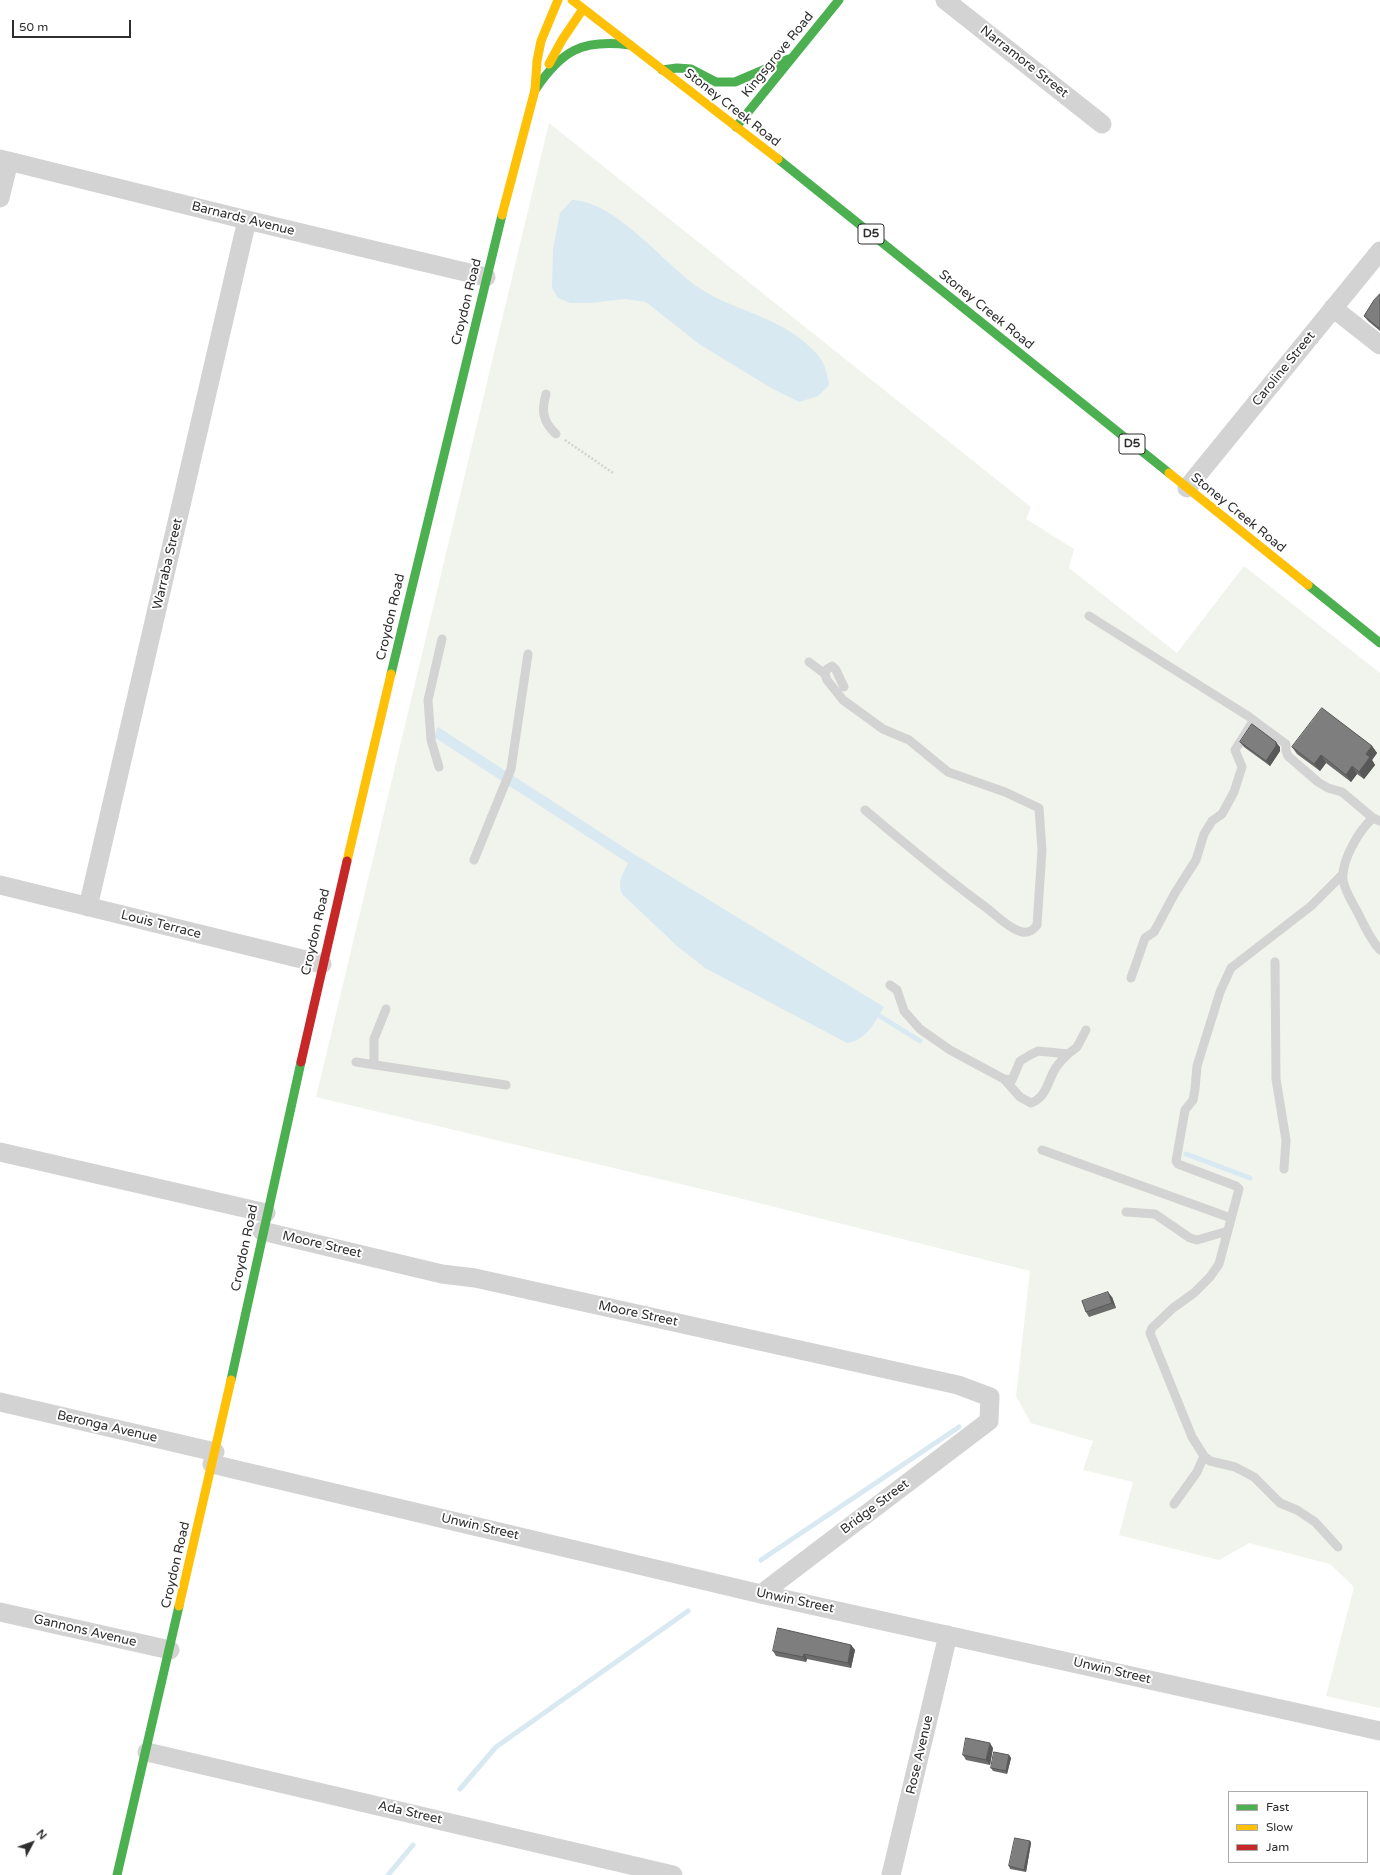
<!DOCTYPE html>
<html>
<head>
<meta charset="utf-8">
<style>
  body { margin:0 }
  #map { position:relative; width:1380px; height:1875px; overflow:hidden; background:#fff; font-family:"Varela Round",sans-serif }
  canvas { display:block }
  .legend { position:absolute; left:1228px; top:1791px; width:140px; height:72px; box-sizing:border-box; background:#fff; border:1px solid #ababab; margin:0; padding:5px 7px; list-style:none; font-size:12px; color:#2e2e2e }
  .legend li { display:flex; align-items:center; gap:8px; height:20px }
  .legend b { width:20px; border:1px solid #ababab }
  .north { position:absolute; left:12px; top:1823px; width:40px; height:40px; -webkit-text-stroke:3px #fff; paint-order:stroke; rotate:49deg; font-size:11px; font-weight:700; line-height:16px; text-align:center; color:#2e2e2e }
  .north::after { content:''; display:block; margin:auto; width:14px; height:18px; background:#2e2e2e; clip-path:polygon(50% 0,100% 100%,50% 72%,0 100%) }
  .scale { position:absolute; left:12px; top:20px; width:119px; height:18px; box-sizing:border-box; border:2px solid #2e2e2e; border-top:0; padding-left:5px; font-size:12px; line-height:14px; white-space:nowrap; color:#2e2e2e; -webkit-text-stroke:3px #fff; paint-order:stroke }
</style>
</head>
<body>
<div id="map">
<canvas width="1380" height="1875"></canvas>
<ul class="legend">
<li><b style="height:5px;background:#4caf50"></b>Fast</li>
<li><b style="height:5px;background:#ffc107"></b>Slow</li>
<li><b style="height:5px;background:#c62828"></b>Jam</li>
</ul>
<div class="north">N</div>
<div class="scale">50 m</div>
</div>
<script>
const g = document.querySelector('canvas').getContext('2d');
g.lineJoin = 'round';
function fillPath(path, color) { g.fillStyle = color; g.fill(path, 'evenodd'); }
function stroke(path, color, width, dash) { g.strokeStyle = color; g.lineWidth = width; g.lineCap = dash ? 'butt' : 'round'; g.setLineDash(dash || []); g.stroke(path); }
function drawText(font, color, halo, rows, align = 'center') {
  g.font = font + ' "Varela Round",sans-serif'; g.lineWidth = 4; g.setLineDash([]); g.textBaseline = 'middle'; g.strokeStyle = halo; g.fillStyle = color; for (const [text, x, y, turn = 0] of rows) {
    g.save(); g.translate(x, y); g.rotate((+turn || 0) * Math.PI / 180); g.textAlign = isNaN(turn) ? turn : align; if (halo) g.strokeText(text, 0, 0); g.fillText(text, 0, 0); g.restore();
  }
}
fillPath(new Path2D(`
  M549,123L1031,507L1026,519L1074,549L1069,568L1177,653L1244,566L1380,673V1708L1326,1696L1354,1587L1330,1564L1249,1543L1219,1560L1119,1535L1133,1482L1083,1470L1093,1441L1031,1423L1016,1396L1030,1271L735,1197L316,1097Z`), '#f1f4ec');
fillPath(new Path2D(`
  M572,200C617,202 663,263 699,288C736,312 780,316 813,350C824,360 827,371 829,385L818,396L799,402L773,389L699,344L646,302L625,299L589,303H570L558,298L552,288L553,249L560,213Z
  M438,727L634,854L884,1007C874,1023 867,1040 847,1043L705,968L677,946L623,895C616,883 623,874 628,863L434,737Z`), '#d8e9f1');
stroke(new Path2D(`
  M875,1013L920,1041
  M1186,1154L1250,1178
  M761,1560L959,1427
  M460,1789L496,1747L688,1611
  M388,1875L413,1845`), '#d8e9f1', 5);
stroke(new Path2D(`
  M565,440L613,473`), '#d3d3d3', 2.5, [2, 2]);
stroke(new Path2D(`
  M546,394C541,411 543,422 556,434
  M1089,616L1248,716L1286,744V751L1288,756L1318,782L1328,788L1342,792L1373,818
  M809,662L825,674
  M844,687L836,670L832,666L827,669L825,674L827,680L843,700L883,729L909,740L948,772L1005,792L1039,808L1042,850L1037,925C1032,932 1027,934 1019,931C1007,927 995,914 984,906C943,876 904,843 865,810
  M439,767L431,740L428,700L442,639
  M1380,821L1373,818C1359,830 1341,861 1343,880C1345,892 1353,903 1358,913C1365,927 1370,939 1380,950
  M474,860L511,769L528,654
  M1275,962L1276,1079L1286,1140L1284,1169
  M1131,978L1145,938L1154,932L1175,893L1196,860L1204,834L1212,821L1222,814L1234,792L1242,767L1235,750L1253,721
  M890,985L897,990L904,1011L920,1029L950,1050L1004,1079L1012,1080L1020,1061L1030,1055L1038,1051L1068,1054L1077,1047L1086,1030
  M356,1062L506,1085
  M374,1064V1039L386,1009
  M1004,1079L1020,1097L1031,1103C1046,1097 1047,1084 1054,1071C1057,1064 1062,1060 1068,1054
  M1042,1150L1231,1218
  M1126,1212L1155,1214L1190,1238L1197,1240L1228,1231
  M1174,1504L1197,1472L1204,1456
  M1338,1547L1315,1522L1297,1510L1280,1503L1254,1477L1235,1467L1210,1461L1204,1456L1192,1437L1150,1333L1152,1328L1173,1308L1194,1293L1210,1277L1219,1264L1239,1189L1236,1186L1178,1164L1176,1161L1185,1110L1193,1100L1195,1089L1197,1066L1220,992L1231,968L1311,906L1343,874`), '#d3d3d3', 9);
stroke(new Path2D(`
  M945,0L1102,124
  M0,159L247,220L486,277
  M0,198L9,161
  M1333,308L1380,345
  M1187,488L1380,251
  M0,885L322,964
  M88,907L247,220
  M0,1152L266,1213
  M262,1231L442,1274L475,1278L958,1385L990,1397L989,1421L761,1594
  M0,1402L215,1452
  M212,1464L761,1594L1380,1731
  M0,1612L170,1650
  M147,1752L673,1875
  M891,1875L948,1635`), '#d3d3d3', 19);
stroke(new Path2D(`
  M662,70L677,68L691,69L716,82H735L789,59
  M535,90C562,50 582,39 630,45
  M736,127L839,0
  M778,159L1169,473
  M1308,585L1380,643
  M391,674L502,215
  M231,1380L301,1062
  M117,1875L179,1606`), '#4caf50', 9);
stroke(new Path2D(`
  M572,0L778,159
  M549,64L562,40L583,9
  M502,215L535,90L537,61L541,41L558,0
  M1169,473L1308,585
  M347,861L391,674
  M179,1606L231,1380`), '#ffc107', 9);
stroke(new Path2D(`
  M301,1062L347,861`), '#c62828', 9);
fillPath(new Path2D(`
  M1380,294V331L1368,321L1364,316Z
  M1240,742L1280,747V751L1270,766L1244,747Z
  M1372,746L1377,753L1372,760L1375,765L1364,779L1357,774L1351,782L1326,763L1320,771L1297,754L1292,747Z
  M1112,1297L1116,1308L1089,1317L1086,1312Z
  M851,1645L855,1650L851,1668L807,1659L806,1662L776,1656L773,1651Z
  M993,1748L990,1765L966,1760L963,1755Z
  M1009,1755L1011,1758L1007,1774L993,1771L991,1768Z
  M1030,1841L1031,1843L1026,1872L1010,1869L1009,1866Z`), '#6c6c6c');
fillPath(new Path2D(`
  M1276,742L1280,747V751L1270,766L1266,761Z
  M1372,746L1377,753L1372,760L1375,765L1364,779L1359,772L1366,754Z
  M1321,755L1326,763L1320,771L1314,764Z
  M1352,766L1357,774L1351,782L1346,775Z
  M1108,1292L1112,1297L1116,1308L1112,1303Z
  M851,1645L855,1650L851,1668L848,1663Z
  M804,1654L807,1659L806,1662L803,1657Z
  M990,1743L993,1748L990,1765L986,1760Z
  M1009,1755L1011,1758L1007,1774L1006,1771Z
  M1030,1841L1031,1843L1026,1872L1024,1870Z`), '#585858');
const building = new Path2D(`
  M1380,294V329L1364,316L1374,300Z
  M1322,708L1372,746L1366,754L1370,757L1359,772L1352,766L1346,775L1321,755L1314,764L1292,747Z
  M1252,724L1276,742V746L1266,761L1240,742Z
  M1108,1292L1112,1303L1086,1312L1082,1301Z
  M778,1628L851,1645L848,1663L804,1654L803,1657L773,1651Z
  M966,1738L990,1743L986,1760L963,1755Z
  M994,1752L1009,1755L1006,1771L991,1768Z
  M1015,1838L1030,1841L1024,1870L1009,1866Z`);
fillPath(building, '#7e7e7e');
stroke(building, '#585858', 1);
for (const [x, y, w] of [
  [871,234,26],
  [1132,444,26]
]) { const box = new Path2D(); box.roundRect(x - w / 2, y - 10, w, 20, 3); g.fillStyle = '#fff'; g.fill(box); stroke(box, '#2e2e2e', 1); }
drawText('bold 12px', '#2e2e2e', null, [
  ["D5",871,234],
  ["D5",1132,444]
]);
drawText('13px', '#2e2e2e', '#fff', [
  ["Kingsgrove Road",778,55,-51],
  ["Narramore Street",1024,62,38],
  ["Stoney Creek Road",732,108,38],
  ["Barnards Avenue",243,219,14],
  ["Croydon Road",467,302,-76],
  ["Stoney Creek Road",986,310,39],
  ["Caroline Street",1284,369,-51],
  ["Stoney Creek Road",1238,513,39],
  ["Warraba Street",168,564,-77],
  ["Croydon Road",391,617,-77],
  ["Louis Terrace",161,925,14],
  ["Croydon Road",316,932,-77],
  ["Moore Street",322,1245,13],
  ["Croydon Road",245,1248,-78],
  ["Moore Street",638,1314,12],
  ["Beronga Avenue",107,1427,13],
  ["Bridge Street",875,1507,-37],
  ["Unwin Street",480,1527,13],
  ["Croydon Road",176,1565,-77],
  ["Unwin Street",795,1601,12],
  ["Gannons Avenue",85,1631,13],
  ["Unwin Street",1112,1671,13],
  ["Rose Avenue",920,1755,-77],
  ["Ada Street",410,1813,13]
]);
</script>
</body>
</html>
